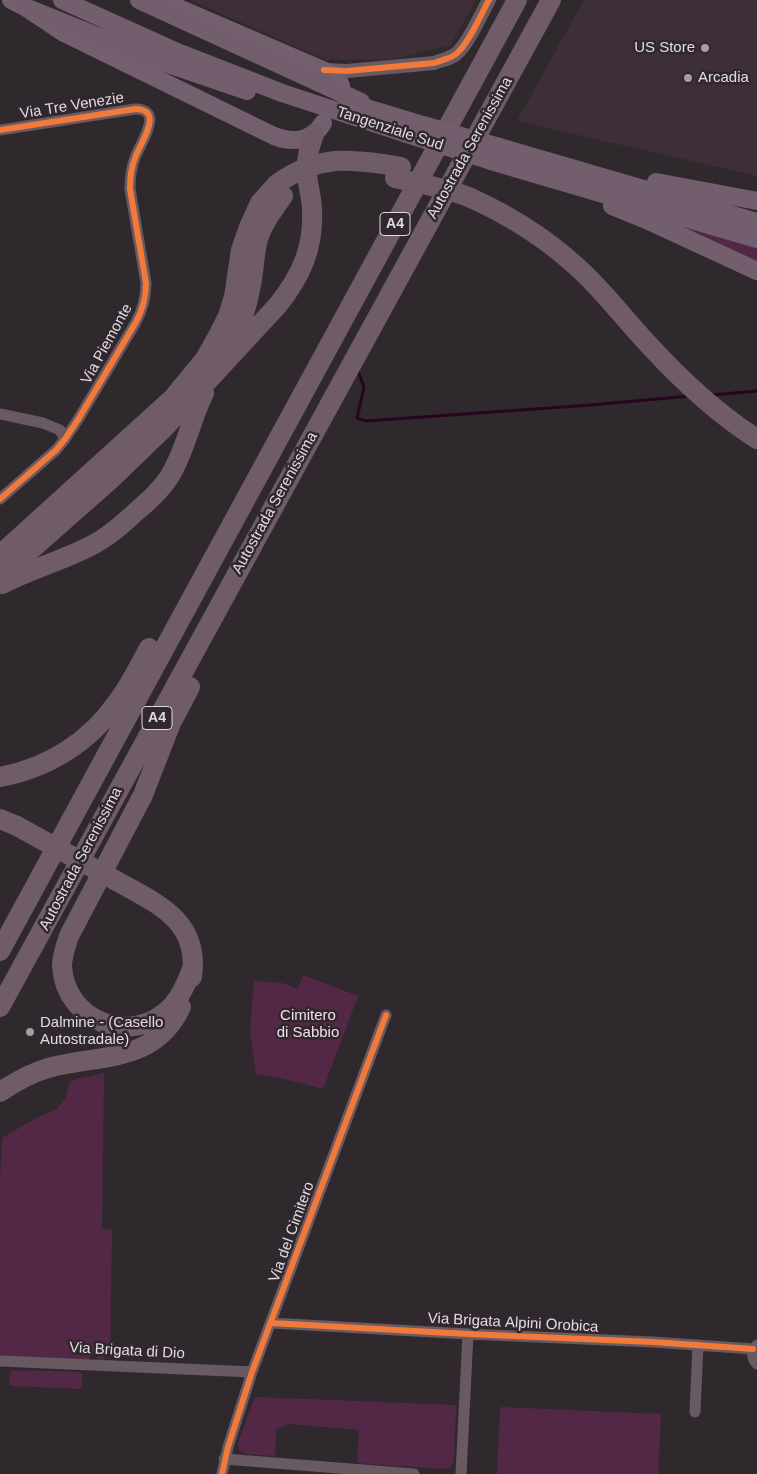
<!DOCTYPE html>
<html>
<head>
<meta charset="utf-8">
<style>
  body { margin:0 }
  canvas { display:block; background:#2f292d }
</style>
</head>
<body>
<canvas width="757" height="1474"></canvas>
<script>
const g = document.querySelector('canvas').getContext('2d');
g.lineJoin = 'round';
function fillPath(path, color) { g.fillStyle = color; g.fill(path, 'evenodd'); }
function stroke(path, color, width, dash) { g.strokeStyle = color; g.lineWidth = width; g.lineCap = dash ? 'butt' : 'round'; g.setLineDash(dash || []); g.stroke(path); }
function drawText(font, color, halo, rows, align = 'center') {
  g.font = font + ' Arial,sans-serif'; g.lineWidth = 5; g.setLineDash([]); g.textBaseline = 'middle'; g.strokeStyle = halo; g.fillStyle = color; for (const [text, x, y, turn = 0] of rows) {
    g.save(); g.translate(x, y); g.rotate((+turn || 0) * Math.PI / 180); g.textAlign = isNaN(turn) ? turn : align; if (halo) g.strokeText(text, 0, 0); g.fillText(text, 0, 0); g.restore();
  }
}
fillPath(new Path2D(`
  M190,0H476L451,45L395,59L326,60Z
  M584,0H757V176L517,121Z`), '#3d2e37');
fillPath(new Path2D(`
  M638,212L757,246V265Z
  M303,975L358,996L323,1089C300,1082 279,1077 256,1074L250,1032L254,981L282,983L298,989Z
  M104,1073L102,1229L112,1230L110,1356L104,1355V1360L97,1359V1356H90L89,1360L0,1357V1179L2,1138L36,1118L57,1109L66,1097L70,1081Z
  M12,1370L80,1372L82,1374V1387L80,1389L11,1386L9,1384L10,1371Z
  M255,1397L456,1405L454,1462L449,1468L442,1469L357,1463L359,1430L288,1424L276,1430L275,1456L246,1454L239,1450L238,1442Z
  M500,1407L661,1414L658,1474H497Z`), '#532846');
stroke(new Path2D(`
  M358,371L364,387L357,418L366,421L591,405L690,396
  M711,395L757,391`), '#26051e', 3);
stroke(new Path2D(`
  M0,130L135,109C166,109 139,145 135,158C131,168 130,178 130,189L146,283C146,297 143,309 136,322L79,418L65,439L56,450L0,499
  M0,414L43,423L60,430L65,439
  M271,1323L468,1334L653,1342L753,1349
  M757,1345L752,1353L754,1360L757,1364
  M0,1361L252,1372
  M695,1412L698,1345
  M224,1459L414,1474
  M222,1474L228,1447L252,1372L386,1015
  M461,1474L468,1334`), '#685963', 11);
stroke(new Path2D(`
  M325,70L347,71L434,63C441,60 450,59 456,54C468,45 481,14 489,0`), '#685963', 14);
stroke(new Path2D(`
  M11,0L25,7L64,33L274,136C292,143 312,142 323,123
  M160,0L332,74L338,79L341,86`), '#745f6e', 18);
stroke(new Path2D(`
  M62,0L177,52L282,93L416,137
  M139,0L361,102
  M25,7L162,62L247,91
  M347,102L423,125
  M499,147L757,222
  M491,161L757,239
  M656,182L757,201
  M612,206L651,222L757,271`), '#725e6c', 18);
stroke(new Path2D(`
  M336,161C358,160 379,163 401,167
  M471,198C506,214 539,234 568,259C598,284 622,316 648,344C681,380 716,413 757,439
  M229,350C239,330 247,308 251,285C254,270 254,254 258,239C263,223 273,210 283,196
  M0,555L172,399L205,359L218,336L228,316L234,297L241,250L249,227L260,203L277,184
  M0,577L110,480L165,427L278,305C301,276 314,248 312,210C312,197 307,184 307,172C306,158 310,146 314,134
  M2,584C32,568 66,560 96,543C112,534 125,522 138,510C151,499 163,488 171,474C186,448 191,419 204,393
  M190,687L171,723L143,795L69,936C66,945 62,956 62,966C65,1022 133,1048 172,1006C182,995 188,980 193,966
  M0,777C48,768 90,742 118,701C130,685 139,666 149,648
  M0,819L17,826
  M113,879C155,903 200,919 192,977
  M0,951L517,0
  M0,1007L551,0
  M0,1092C15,1082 31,1073 48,1068C100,1054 154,1064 181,1007`), '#705c69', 20);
stroke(new Path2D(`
  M423,125L499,147
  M416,137L491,161`), '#725e6c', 18);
stroke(new Path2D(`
  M395,178C421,184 447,188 471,198
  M277,184C295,171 314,163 336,161
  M17,826L113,879`), '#705c69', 20);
stroke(new Path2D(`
  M324,70L347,71L434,63C441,60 450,59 456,54C468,45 481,14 489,0
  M0,130L135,109C166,109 139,145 135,158C131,168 130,178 130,189L146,283C146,297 143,309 136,322L79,418L65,439L56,450L0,499
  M271,1323L468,1334L653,1342L753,1349
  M222,1474L228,1447L252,1372L386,1015`), '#f17a3a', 6);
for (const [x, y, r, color] of [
  [705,48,5,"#a39da1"],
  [688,78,5,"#a39da1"],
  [30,1032,5,"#a39da1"]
]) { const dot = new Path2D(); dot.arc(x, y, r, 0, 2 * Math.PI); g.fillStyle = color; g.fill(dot); stroke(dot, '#31272e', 2); }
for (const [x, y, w] of [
  [395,224,30],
  [157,718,30]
]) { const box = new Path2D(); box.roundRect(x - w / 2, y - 11.5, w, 23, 4); g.fillStyle = '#31272e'; g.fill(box); stroke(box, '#e1dbdf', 1); }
drawText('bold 14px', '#e1dbdf', null, [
  ["A4",395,224],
  ["A4",157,718]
]);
drawText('15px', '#e1dbdf', '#31272e', [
  ["US Store",695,48,"right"],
  ["Arcadia",698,78],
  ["Dalmine - (Casello",40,1023],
  ["Autostradale)",40,1040]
], 'left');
drawText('15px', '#e1dbdf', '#31272e', [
  ["Via Tre Venezie",72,106,-9],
  ["Tangenziale Sud",390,129,18],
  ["Autostrada Serenissima",470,148,-61],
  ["Via Piemonte",107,344,-61],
  ["Autostrada Serenissima",275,503,-61],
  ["Autostrada Serenissima",81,859,-62],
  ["Via del Cimitero",292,1232,-70],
  ["Via Brigata Alpini Orobica",513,1323,3],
  ["Via Brigata di Dio",127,1351,3]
]);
drawText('15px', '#f4ddeb', '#31272e', [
  ["Cimitero",308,1016],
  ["di Sabbio",308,1033]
]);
</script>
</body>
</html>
